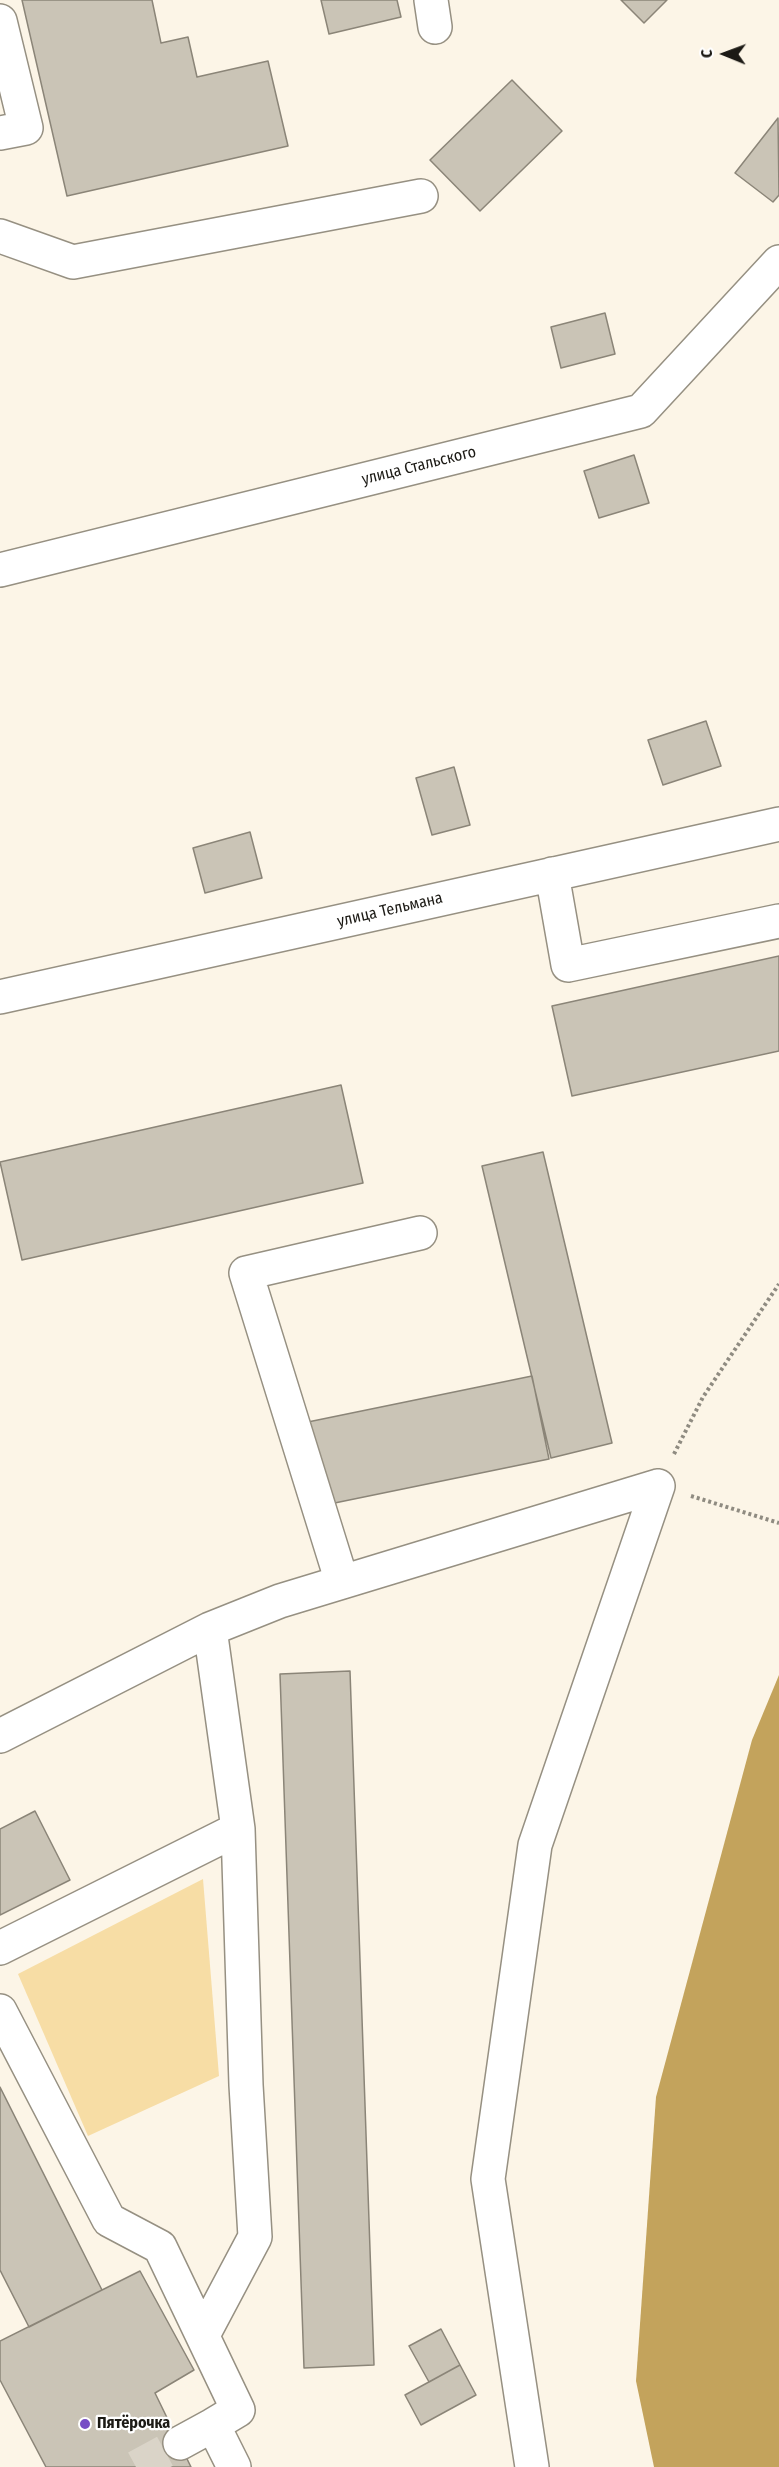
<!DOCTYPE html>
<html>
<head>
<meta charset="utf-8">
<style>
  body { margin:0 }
  #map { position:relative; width:779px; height:2467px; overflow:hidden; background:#fcf5e7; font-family:"Fira Sans Condensed",sans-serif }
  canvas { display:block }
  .north { position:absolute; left:695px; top:24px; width:60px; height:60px; -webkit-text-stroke:4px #fff; paint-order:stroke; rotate:271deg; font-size:16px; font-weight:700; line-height:24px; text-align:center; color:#1c1a15 }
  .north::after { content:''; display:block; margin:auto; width:21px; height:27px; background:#1c1a15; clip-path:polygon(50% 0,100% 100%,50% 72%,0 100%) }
</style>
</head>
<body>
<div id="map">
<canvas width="779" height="2467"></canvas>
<div class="north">С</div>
</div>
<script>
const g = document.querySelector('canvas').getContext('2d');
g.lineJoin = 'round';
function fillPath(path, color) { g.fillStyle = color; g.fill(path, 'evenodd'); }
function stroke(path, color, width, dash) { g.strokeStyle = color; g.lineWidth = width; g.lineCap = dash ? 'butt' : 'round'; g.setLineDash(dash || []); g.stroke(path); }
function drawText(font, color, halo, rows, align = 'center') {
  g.font = font + ' "Fira Sans Condensed",sans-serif'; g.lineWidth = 4.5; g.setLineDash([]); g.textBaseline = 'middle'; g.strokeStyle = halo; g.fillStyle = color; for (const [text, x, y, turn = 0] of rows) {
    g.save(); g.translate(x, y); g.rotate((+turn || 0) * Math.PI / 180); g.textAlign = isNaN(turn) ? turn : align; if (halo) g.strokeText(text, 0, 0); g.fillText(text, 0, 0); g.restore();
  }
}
fillPath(new Path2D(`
  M203,1879L219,2076L88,2136L18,1974Z`), '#f7dda5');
fillPath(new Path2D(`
  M779,1675V2467H654L636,2381L656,2097L752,1740Z`), '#c3a35c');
const building = new Path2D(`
  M22,0H152L161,43L188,37L197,77L268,61L288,146L67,196Z
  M321,0H397L401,17L329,34Z
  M621,0H667L644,23Z
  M512,80L562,131L480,211L430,160Z
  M778,118L779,195L773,202L735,173Z
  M605,313L615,354L561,368L551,327Z
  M634,455L649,503L599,518L584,471Z
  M706,721L721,766L663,785L648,740Z
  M454,767L470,825L432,835L416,778Z
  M250,832L262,878L205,893L193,848Z
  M779,956V1051L572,1096L552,1006Z
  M341,1085L363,1183L22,1260L0,1162Z
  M543,1152L612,1443L551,1458L482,1166Z
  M532,1376L549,1459L320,1506L303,1423Z
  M350,1671L374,2365L304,2368L280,1674Z
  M35,1811L70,1880L0,1915V1829Z
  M0,2087L102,2290L29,2327L0,2270Z
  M140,2271L194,2370L155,2393L191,2467H46L0,2380V2341Z
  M441,2329L460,2365L429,2382L409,2346Z
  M460,2365L476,2395L421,2425L405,2395Z`);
fillPath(building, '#cac4b6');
stroke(building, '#8b8578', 1.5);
stroke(new Path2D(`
  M136,2467L180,2443`), '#dad4c8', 33, [33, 16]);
const minor = new Path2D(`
  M431,0L435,27
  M0,21L26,128L0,133
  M0,236L73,262L421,196
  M0,570L641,411L779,262
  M552,874L568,965L779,921
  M0,997L779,824
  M342,1582L246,1273L420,1233
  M0,1736L210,1629L280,1601L658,1486
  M0,1948L238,1829L210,1629
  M0,2011L109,2220L160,2247L238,2410L213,2425
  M203,2335L255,2237L246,2085L238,1829
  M180,2443L213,2425L234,2467
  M532,2467L488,2179L535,1845L658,1486`);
stroke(minor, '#969082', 36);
stroke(new Path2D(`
  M674,1454L703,1397L779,1284
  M691,1496L779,1523`), '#8f8b81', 4, [3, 3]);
stroke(minor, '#fff', 33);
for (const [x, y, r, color] of [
  [85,2424,6,"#774dc5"]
]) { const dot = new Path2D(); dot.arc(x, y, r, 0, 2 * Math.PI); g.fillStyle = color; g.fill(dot); stroke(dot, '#fff', 2); }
drawText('16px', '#1c1a15', '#fff', [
  ["улица Стальского",419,466,-14],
  ["улица Тельмана",390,910,-13]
]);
drawText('bold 16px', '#1c1a15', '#fff', [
  ["Пятёрочка",97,2424]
], 'left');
</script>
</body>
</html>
